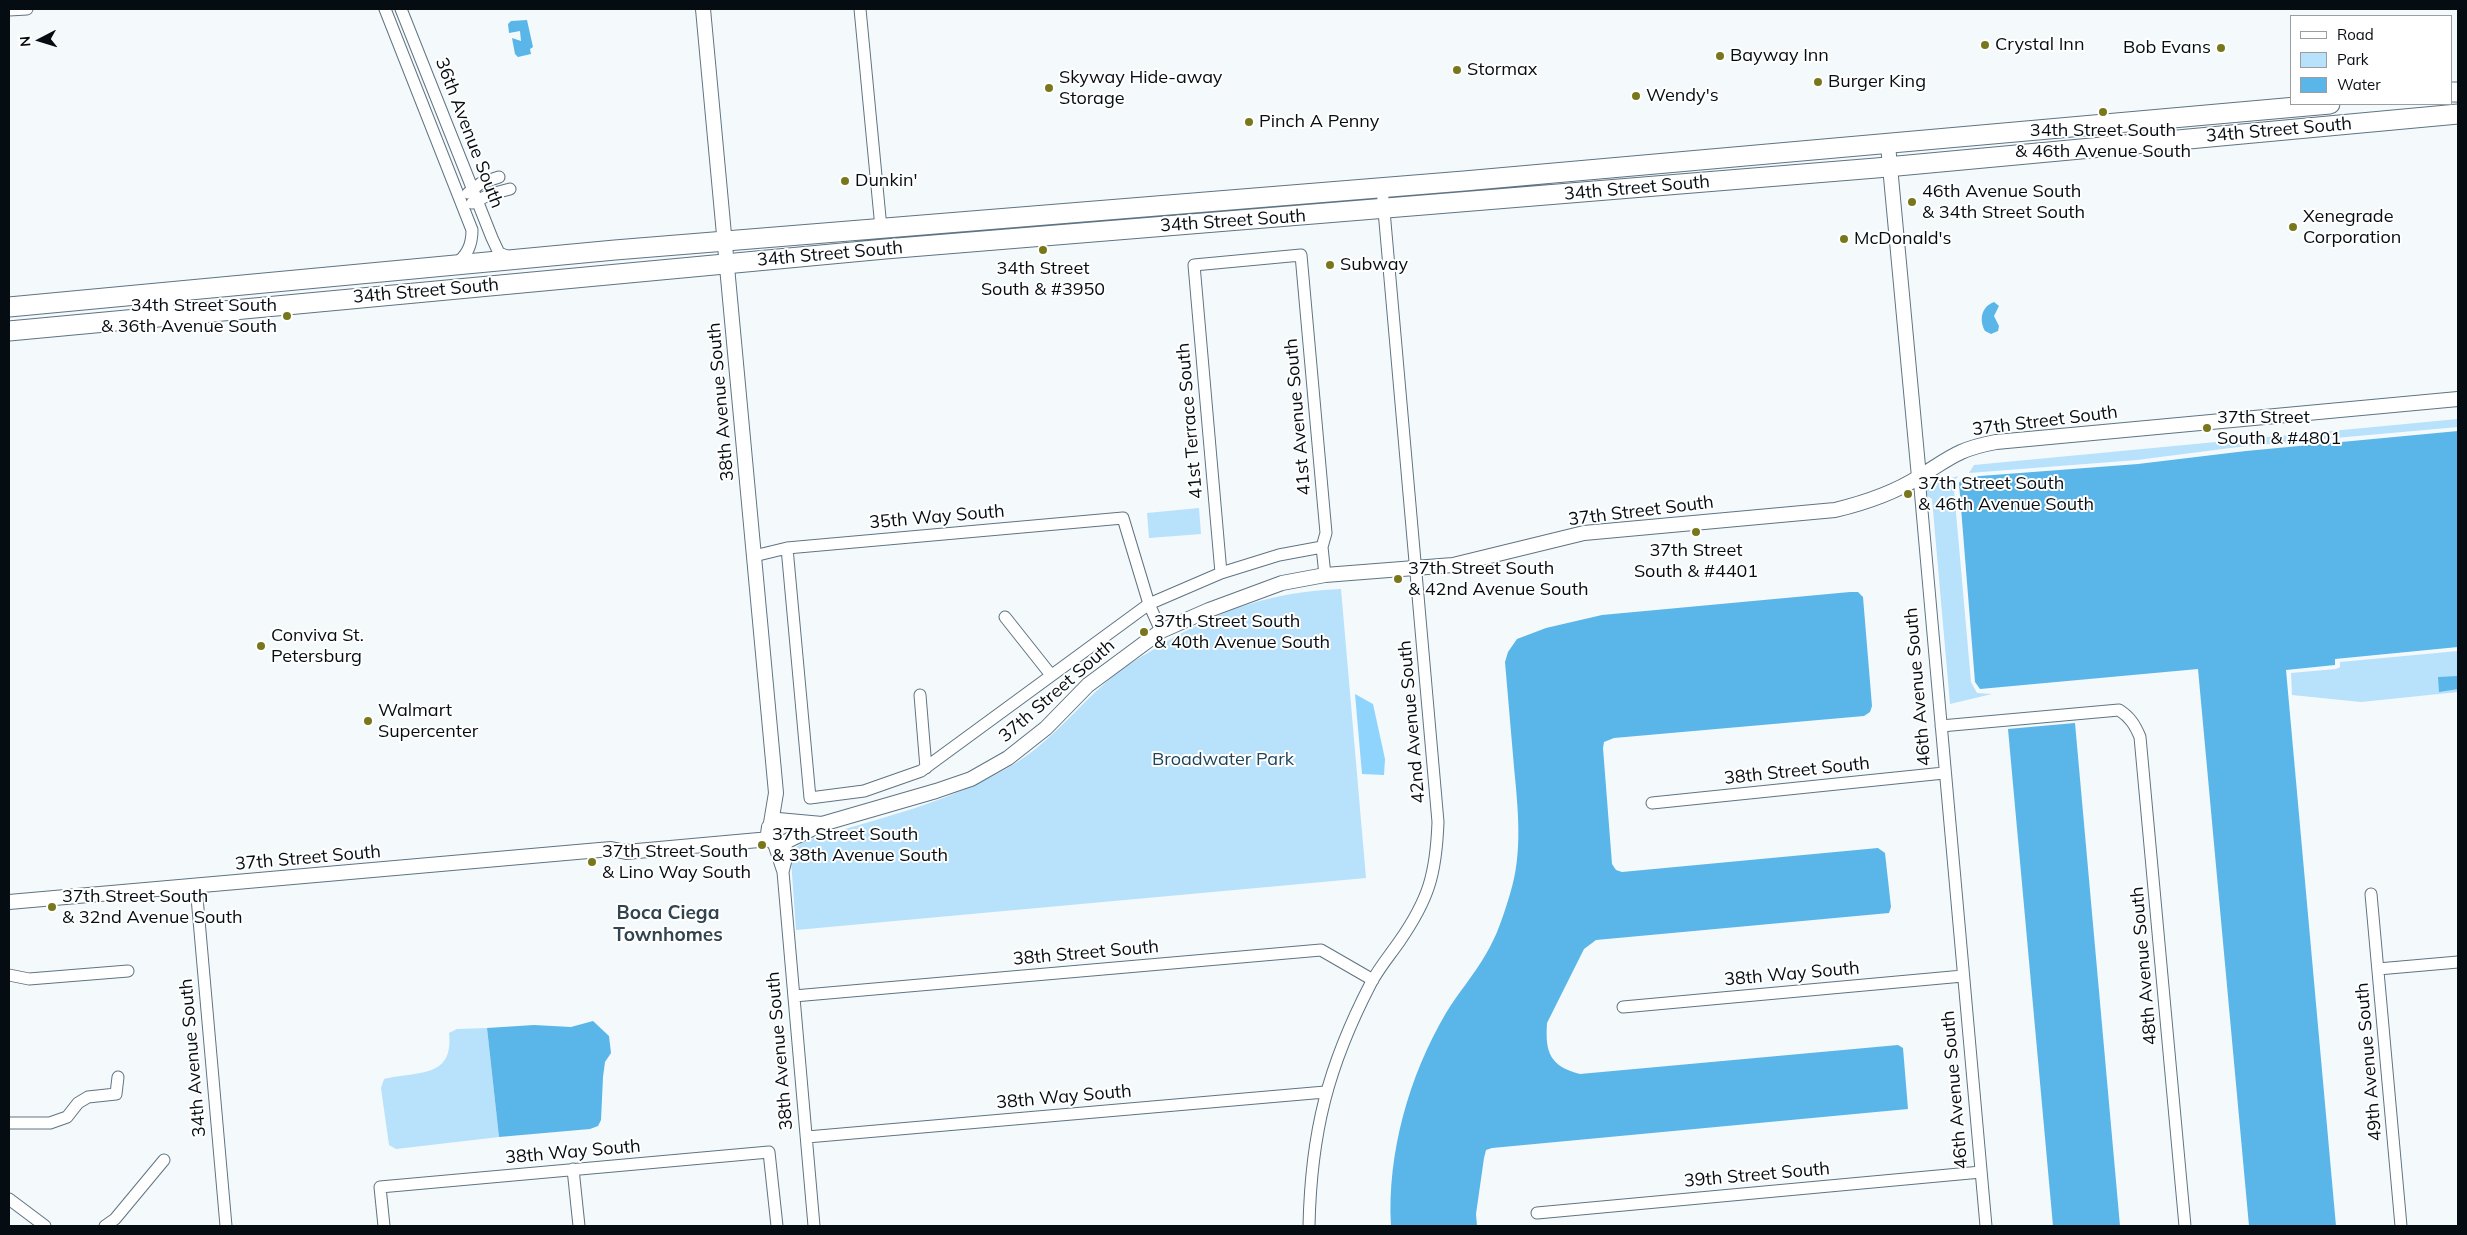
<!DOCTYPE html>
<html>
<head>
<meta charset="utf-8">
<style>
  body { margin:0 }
  #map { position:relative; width:2467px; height:1235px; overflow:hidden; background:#f4f9fc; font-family:Mulish,sans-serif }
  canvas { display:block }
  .frame { position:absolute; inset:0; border:10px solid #060d12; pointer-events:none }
  .legend { position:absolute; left:2290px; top:15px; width:162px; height:90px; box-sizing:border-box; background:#fff; border:1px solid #9b9ea0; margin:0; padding:6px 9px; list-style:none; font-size:15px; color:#060d12 }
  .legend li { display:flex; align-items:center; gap:10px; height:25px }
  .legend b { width:25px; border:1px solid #9b9ea0 }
  .north { position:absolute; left:15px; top:15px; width:50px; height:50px; -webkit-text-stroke:4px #fff; paint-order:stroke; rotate:265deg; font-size:14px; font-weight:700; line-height:20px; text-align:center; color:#060d12 }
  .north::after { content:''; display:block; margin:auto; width:18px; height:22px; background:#060d12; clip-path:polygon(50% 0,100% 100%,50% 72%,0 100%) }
</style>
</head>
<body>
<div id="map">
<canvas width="2467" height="1235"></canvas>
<div class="frame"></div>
<ul class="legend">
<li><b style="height:6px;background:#fff"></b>Road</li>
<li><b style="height:14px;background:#b8e1fb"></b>Park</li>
<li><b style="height:14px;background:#5ab5e8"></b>Water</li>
</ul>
<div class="north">N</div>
</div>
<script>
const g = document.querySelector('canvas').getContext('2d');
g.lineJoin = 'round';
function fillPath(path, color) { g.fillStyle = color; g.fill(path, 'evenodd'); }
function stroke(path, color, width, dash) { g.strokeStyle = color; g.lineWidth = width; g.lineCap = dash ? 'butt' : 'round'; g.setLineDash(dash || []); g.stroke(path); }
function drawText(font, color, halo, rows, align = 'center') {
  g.font = font + ' Mulish,sans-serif'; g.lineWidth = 4; g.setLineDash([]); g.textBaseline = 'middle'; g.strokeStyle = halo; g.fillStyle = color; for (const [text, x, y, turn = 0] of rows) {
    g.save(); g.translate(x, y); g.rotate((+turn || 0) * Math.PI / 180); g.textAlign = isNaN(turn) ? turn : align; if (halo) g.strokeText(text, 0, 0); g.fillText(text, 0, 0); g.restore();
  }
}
fillPath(new Path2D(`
  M2458,419V427L2246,446L2137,460L1969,473L1974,465Z
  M1958,476L1954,482V490L1971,682L1977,693L1992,694L1950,704L1932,499L1926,495L1925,486Z
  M1199,508L1201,534L1149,538L1147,513Z
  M1341,589L1366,878L796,930L791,860L794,849L804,841C876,819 955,802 1019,761C1054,738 1080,704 1112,677C1126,665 1143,656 1159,646C1220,610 1270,592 1341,589Z
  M2458,651V692L2361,702L2292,695L2291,673L2336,669L2340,667V662Z
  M487,1028L499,1137L396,1149L389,1145L381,1088L384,1079C417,1071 454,1079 449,1033L457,1029Z`), '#b8e1fb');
fillPath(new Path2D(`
  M1355,694L1373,704L1385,759L1384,775L1362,774Z`), '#8ed4fd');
fillPath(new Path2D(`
  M527,20L533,47L530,49L531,54L518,57L515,54L512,38L521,41L520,31L509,33L508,24L511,21Z
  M1994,302L1999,306L1994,316L1999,326L1998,331L1991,334L1985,331C1979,320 1981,307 1994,302Z
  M2458,431V647L2335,659V665L2286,670L2336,1226H2249L2198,669L1980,689L1975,682L1959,483L1962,478L1967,477L2138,464L2246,451Z
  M1850,592H1858L1863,597L1872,706L1870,712L1864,716L1614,738L1604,742L1603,748L1612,864L1616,870L1622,872L1878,848L1885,853L1891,907L1889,913L1596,940L1584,949L1547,1023C1545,1053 1550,1066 1580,1074L1898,1045L1903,1048L1908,1109L1492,1148L1486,1150L1484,1158L1476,1214L1477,1226H1391C1387,1153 1409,1076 1446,1013C1458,993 1474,975 1486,954C1497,936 1504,914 1510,894C1523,853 1518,809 1514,767C1511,732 1508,697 1505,662L1508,652L1517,639L1546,628L1602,615Z
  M2458,676V689L2439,692L2438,677Z
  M2075,723L2120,1226H2053L2008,729Z
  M593,1021L609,1036L611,1053L605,1062L603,1077L601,1120L598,1126L590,1129L499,1137L487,1028L534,1025L571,1027Z`), '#5ab5e8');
const minor = new Path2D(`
  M385,9L472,230C472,246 467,255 455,265
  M401,9L492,238L499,253L512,258
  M860,9L881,228
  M9,10L27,9
  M468,193L481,183L499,177
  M472,203L491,194L510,189
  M167,293L169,317
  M1919,477L1986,1226
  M787,548L810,798L864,791L921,771L1149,604L1221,573L1279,555L1322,547
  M754,556L787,548L1123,518L1149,604L1161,631
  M1221,573L1194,265L1301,255L1326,533L1322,547L1325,575
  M1005,617L1051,675
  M920,695L926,768
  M1941,726L2119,710C2130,717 2135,725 2140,737L2185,1226
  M1652,803L1944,773
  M773,842L783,872L814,1226
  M783,872L786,860V842
  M196,886L226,1226
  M2371,894L2401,1226
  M2378,969L2458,962
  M9,975L29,979L128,971
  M794,996L1321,950L1373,980
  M1623,1007L1963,976
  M9,1123H50L67,1117L78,1103L88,1097L116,1094L118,1077
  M807,1137L1325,1092
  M573,1169L579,1226
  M9,1199L45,1226
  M1537,1213L1981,1172
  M105,1226L115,1219L164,1160
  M384,1226L380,1187L769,1152L777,1226
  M1309,1226C1311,1132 1328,1066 1371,983C1379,968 1390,955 1399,942C1429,899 1436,874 1438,822L1382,188`);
const tertiary = new Path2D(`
  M703,9L776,793L771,823
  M1888,145L1919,477
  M822,824L778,820L769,827L768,834L773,842L783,843L822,824L936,791L971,779L1008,758L1046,728L1088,685L1161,631L1209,610L1282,583L1325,575L1453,565L1584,533L1835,510C1864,503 1894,493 1919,477C1950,458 1958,449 1996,442L2458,399
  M9,902L611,849L626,852L770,839`);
const trunk = new Path2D(`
  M2451,92H2458
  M9,307L615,250L1464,181L2330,104
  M9,331L885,249L1876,168L2458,114`);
stroke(minor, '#5f7482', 13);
stroke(tertiary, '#5f7482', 16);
stroke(trunk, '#5f7482', 21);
stroke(minor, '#fff', 11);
stroke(tertiary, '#fff', 14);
stroke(trunk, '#fff', 19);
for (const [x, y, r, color] of [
  [1985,45,5,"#79771c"],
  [2221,48,5,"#79771c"],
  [1720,56,5,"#79771c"],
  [1457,70,5,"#79771c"],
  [1818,82,5,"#79771c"],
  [1049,88,5,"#79771c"],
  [1636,96,5,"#79771c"],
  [2103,112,5,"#79771c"],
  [1249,122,5,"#79771c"],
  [845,181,5,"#79771c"],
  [1912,202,5,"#79771c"],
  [2293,227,5,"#79771c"],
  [1844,239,5,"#79771c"],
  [1043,250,5,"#79771c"],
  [1330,265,5,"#79771c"],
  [287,316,5,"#79771c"],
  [2207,428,5,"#79771c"],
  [1908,494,5,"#79771c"],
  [1696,532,5,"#79771c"],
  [1398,579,5,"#79771c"],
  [1144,632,5,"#79771c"],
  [261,646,5,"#79771c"],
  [368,721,5,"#79771c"],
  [762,845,5,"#79771c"],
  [592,862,5,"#79771c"],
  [52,907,5,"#79771c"]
]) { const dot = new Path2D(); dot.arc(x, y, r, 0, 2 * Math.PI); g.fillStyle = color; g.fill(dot); stroke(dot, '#fff', 2); }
drawText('18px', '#060d12', '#fff', [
  ["Crystal Inn",1995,45],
  ["Bob Evans",2211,48,"right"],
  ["Bayway Inn",1730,56],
  ["Stormax",1467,70],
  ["Skyway Hide-away",1059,78],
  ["Storage",1059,99],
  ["Burger King",1828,82],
  ["Wendy's",1646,96],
  ["Pinch A Penny",1259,122],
  ["34th Street South",2103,131,"center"],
  ["& 46th Avenue South",2103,152,"center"],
  ["Dunkin'",855,181],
  ["46th Avenue South",1922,192],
  ["& 34th Street South",1922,213],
  ["Xenegrade",2303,217],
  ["Corporation",2303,238],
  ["McDonald's",1854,239],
  ["Subway",1340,265],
  ["34th Street",1043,269,"center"],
  ["South & #3950",1043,290,"center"],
  ["34th Street South",277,306,"right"],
  ["& 36th Avenue South",277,327,"right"],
  ["37th Street",2217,418],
  ["South & #4801",2217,439],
  ["37th Street South",1918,484],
  ["& 46th Avenue South",1918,505],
  ["37th Street",1696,551,"center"],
  ["South & #4401",1696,572,"center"],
  ["37th Street South",1408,569],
  ["& 42nd Avenue South",1408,590],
  ["37th Street South",1154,622],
  ["& 40th Avenue South",1154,643],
  ["Conviva St.",271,636],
  ["Petersburg",271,657],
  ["Walmart",378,711],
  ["Supercenter",378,732],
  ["37th Street South",772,835],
  ["& 38th Avenue South",772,856],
  ["37th Street South",602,852],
  ["& Lino Way South",602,873],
  ["37th Street South",62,897],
  ["& 32nd Avenue South",62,918]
], 'left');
drawText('18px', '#060d12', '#fff', [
  ["34th Street South",2279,130,-5],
  ["36th Avenue South",469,133,69],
  ["34th Street South",1637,188,-5],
  ["34th Street South",1233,221,-4],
  ["34th Street South",830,254,-5],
  ["34th Street South",426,291,-5],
  ["38th Avenue South",721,402,-95],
  ["41st Avenue South",1298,417,-95],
  ["41st Terrace South",1190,421,-95],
  ["37th Street South",2045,421,-7],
  ["37th Street South",1641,511,-7],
  ["35th Way South",937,517,-5],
  ["46th Avenue South",1918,687,-95],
  ["37th Street South",1057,691,-41],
  ["42nd Avenue South",1412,722,-95],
  ["38th Street South",1797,771,-6],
  ["37th Street South",308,858,-5],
  ["38th Street South",1086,953,-5],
  ["48th Avenue South",2144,966,-95],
  ["38th Way South",1792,974,-5],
  ["38th Avenue South",780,1051,-95],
  ["34th Avenue South",193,1058,-95],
  ["49th Avenue South",2369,1062,-95],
  ["46th Avenue South",1955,1090,-95],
  ["38th Way South",1064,1097,-5],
  ["38th Way South",573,1152,-5],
  ["39th Street South",1757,1175,-5]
]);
drawText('18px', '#1d445a', '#fff', [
  ["Broadwater Park",1223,760]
]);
drawText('bold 19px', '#314551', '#fff', [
  ["Boca Ciega",668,913],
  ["Townhomes",668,935]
]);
</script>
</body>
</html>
